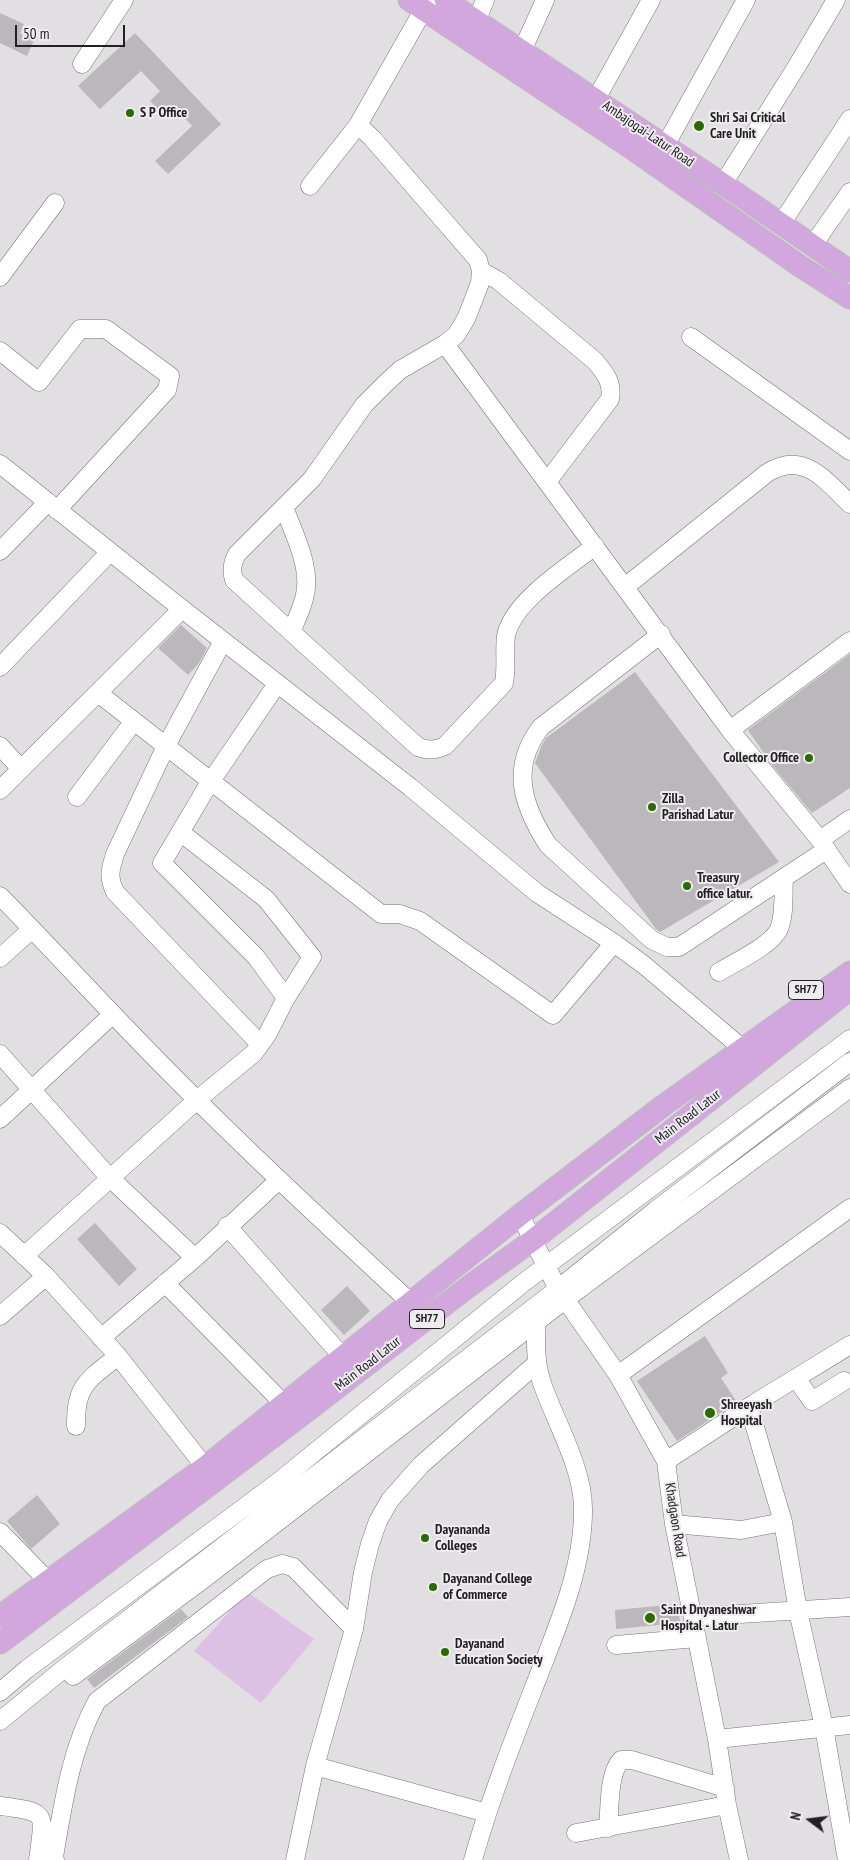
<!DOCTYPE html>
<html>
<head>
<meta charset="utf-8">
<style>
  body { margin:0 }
  #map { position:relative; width:850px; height:1860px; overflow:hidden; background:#e1dfe2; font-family:"PT Sans Narrow",sans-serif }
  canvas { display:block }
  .north { position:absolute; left:785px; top:1795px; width:50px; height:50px; -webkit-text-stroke:4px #eeecef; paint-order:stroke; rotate:285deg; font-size:14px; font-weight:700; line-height:20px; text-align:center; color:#212122 }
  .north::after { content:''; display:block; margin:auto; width:18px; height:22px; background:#212122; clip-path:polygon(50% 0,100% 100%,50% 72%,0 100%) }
  .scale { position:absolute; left:15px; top:25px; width:110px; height:22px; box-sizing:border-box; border:2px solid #212122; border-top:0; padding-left:6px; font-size:15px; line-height:18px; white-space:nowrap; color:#212122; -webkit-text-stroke:4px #eeecef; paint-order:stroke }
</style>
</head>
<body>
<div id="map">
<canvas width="850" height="1860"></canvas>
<div class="north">N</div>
<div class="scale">50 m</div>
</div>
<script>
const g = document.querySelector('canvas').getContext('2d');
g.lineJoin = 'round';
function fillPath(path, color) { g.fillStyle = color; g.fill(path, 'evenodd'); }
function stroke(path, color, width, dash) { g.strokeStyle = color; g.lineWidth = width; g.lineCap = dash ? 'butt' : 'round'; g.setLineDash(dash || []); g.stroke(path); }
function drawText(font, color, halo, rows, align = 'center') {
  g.font = font + ' "PT Sans Narrow",sans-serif'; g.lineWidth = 4; g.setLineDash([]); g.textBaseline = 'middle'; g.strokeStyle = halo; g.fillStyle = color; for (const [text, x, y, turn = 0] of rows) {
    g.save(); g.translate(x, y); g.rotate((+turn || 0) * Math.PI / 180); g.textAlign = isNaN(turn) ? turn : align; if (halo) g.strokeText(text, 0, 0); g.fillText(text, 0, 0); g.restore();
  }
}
fillPath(new Path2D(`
  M247,1592L314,1639L261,1703L194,1651Z`), '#dcc1e5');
fillPath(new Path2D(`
  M0,13L24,24L20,33L34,40L27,56L0,43Z
  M135,33L221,124L168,174L155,161L192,126L174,106L164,115L150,101L160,91L141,71L100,109L78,86Z
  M181,625L207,648L199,663L188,675L158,648Z
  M850,654V788L812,813L772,765L748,730Z
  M635,672L779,862L660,932L656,929L535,763L541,747L546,738Z
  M95,1223L137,1269L119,1286L77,1239Z
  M347,1286L370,1311L344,1335L321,1310Z
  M705,1336L728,1373L721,1378L737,1402L677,1441L637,1381Z
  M37,1495L60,1524L31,1549L7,1521Z
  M678,1604L680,1623L616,1629L615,1610Z
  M181,1609L188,1617L94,1688L87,1679Z`), '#bab8ba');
const minor = new Path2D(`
  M476,22L485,0
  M522,51L545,0
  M82,64L124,0
  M596,99L651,0
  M358,125L372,138L478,260L481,271L480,283L466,319L456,335L445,344L400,370L385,384L364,405L312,479L237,554C232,563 231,570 234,580L418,747C429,751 435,750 445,746L504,683C507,667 504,652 506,636C512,602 568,567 595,546
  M665,146L746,0
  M723,184L797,66L836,0
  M310,186L358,125L429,0
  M781,224L850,119
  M813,245L850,192
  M481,271L499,281L595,361C605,373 613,382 610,399L547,482
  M0,277L55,203
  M691,337L850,451
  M445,344L730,730L820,840L850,884
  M0,351L39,382L80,329H106L170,376L167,390L57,510
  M0,464L172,601L410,787L537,893L614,943L644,965L743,1049
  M284,507C294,535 313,569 304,599C301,610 296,621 291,632
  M0,551L48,502
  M625,587L767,473C803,450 825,480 850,504
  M661,634L541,727C510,767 522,805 548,845L652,940L667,947H679L826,850
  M223,641L166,746L115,854C110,870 108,877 115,892L260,1044
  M0,667L110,552
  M98,693L381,914H400L420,921L553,1015L614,943
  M730,730L850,641
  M0,746L21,769
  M0,790L182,609
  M77,797L134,721
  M180,832L266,899L312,957L286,998
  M820,840L850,819
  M0,896C57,954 112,1015 170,1073C248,1152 329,1227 410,1302
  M0,958L32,929
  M719,972C735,962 771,946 779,929C785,914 783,893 784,878
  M0,1054L107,1175L195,1258
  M0,1119L112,1015
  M520,1215L558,1289L618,1375L666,1461L674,1524L717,1739L727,1805L739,1860
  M227,1226L342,1356
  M0,1233L46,1276L118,1356L205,1467
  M24,1256L197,1100L254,1053L267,1035L286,998L256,957L162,863L207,787L277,684
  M165,1283L283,1403
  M0,1316L46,1276
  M101,1338L195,1258L279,1180
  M618,1375L850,1208
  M796,1378L812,1401L844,1381
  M749,1407L783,1522L798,1611L824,1727L847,1860
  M76,1426C75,1385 88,1380 118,1356
  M666,1461L755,1403L850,1345
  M674,1524L741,1530L783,1522
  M0,1532L47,1580
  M693,1617L850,1607
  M616,1645L697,1638
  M73,1676L205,1578L566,1299L850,1088
  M0,1692L27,1669L278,1482L523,1283L850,1039
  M0,1721L66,1667L558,1289L656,1210L850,1062
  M717,1739L850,1725
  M315,1766L487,1813
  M0,1806C50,1812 44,1813 38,1860
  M608,1828C610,1809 608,1774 621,1760H632L725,1788
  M576,1833L727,1805
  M55,1860L54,1857C63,1804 71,1748 97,1701L267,1569L282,1564L293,1567L354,1629
  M295,1860L315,1766L354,1629L363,1572L370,1544L378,1521L390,1500L421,1465L537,1363
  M473,1860C490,1799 513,1741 536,1682C557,1628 584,1567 583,1508C583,1468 555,1421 542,1383C535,1363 536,1343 536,1323`);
const major = new Path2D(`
  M409,0L628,146L800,266L850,298
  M445,0L723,184L850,271
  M0,1616L205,1467L520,1215L664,1105L850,972
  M0,1643L299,1417L468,1287L533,1240L850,989`);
stroke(minor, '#777577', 19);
stroke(major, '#bcbcbd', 23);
stroke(minor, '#fff', 18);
stroke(major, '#d1a7de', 21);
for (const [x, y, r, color] of [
  [130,113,5,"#2a6b00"],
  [699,126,6,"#2a6b00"],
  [809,758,5,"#2a6b00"],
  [652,807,5,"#2a6b00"],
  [687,886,5,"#2a6b00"],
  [710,1413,6,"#2a6b00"],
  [425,1538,5,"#2a6b00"],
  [433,1587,5,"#2a6b00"],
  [650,1618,6,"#2a6b00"],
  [445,1652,5,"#2a6b00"]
]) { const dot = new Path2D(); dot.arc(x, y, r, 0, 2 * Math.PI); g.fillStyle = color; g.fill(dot); stroke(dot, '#eeecef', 2); }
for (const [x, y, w] of [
  [806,990,35],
  [427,1319,35]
]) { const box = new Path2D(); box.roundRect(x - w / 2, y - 9.5, w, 19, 4); g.fillStyle = '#eeecef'; g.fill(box); stroke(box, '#212122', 1); }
drawText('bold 12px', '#212122', null, [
  ["SH77",806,990],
  ["SH77",427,1319]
]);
drawText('bold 14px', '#212122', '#eeecef', [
  ["S P Office",140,113],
  ["Shri Sai Critical",710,118],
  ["Care Unit",710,134],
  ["Collector Office",799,758,"right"],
  ["Zilla",662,799],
  ["Parishad Latur",662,815],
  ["Treasury",697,878],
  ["office latur.",697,894],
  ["Shreeyash",721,1405],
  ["Hospital",721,1421],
  ["Dayananda",435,1530],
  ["Colleges",435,1546],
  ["Dayanand College",443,1579],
  ["of Commerce",443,1595],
  ["Saint Dnyaneshwar",661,1610],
  ["Hospital - Latur",661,1626],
  ["Dayanand",455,1644],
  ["Education Society",455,1660]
], 'left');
drawText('14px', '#212122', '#eeecef', [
  ["Ambajogai-Latur Road",648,134,34],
  ["Main Road Latur",688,1117,-38],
  ["Main Road Latur",368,1364,-38],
  ["Khadgaon Road",675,1520,81]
]);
</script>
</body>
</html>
